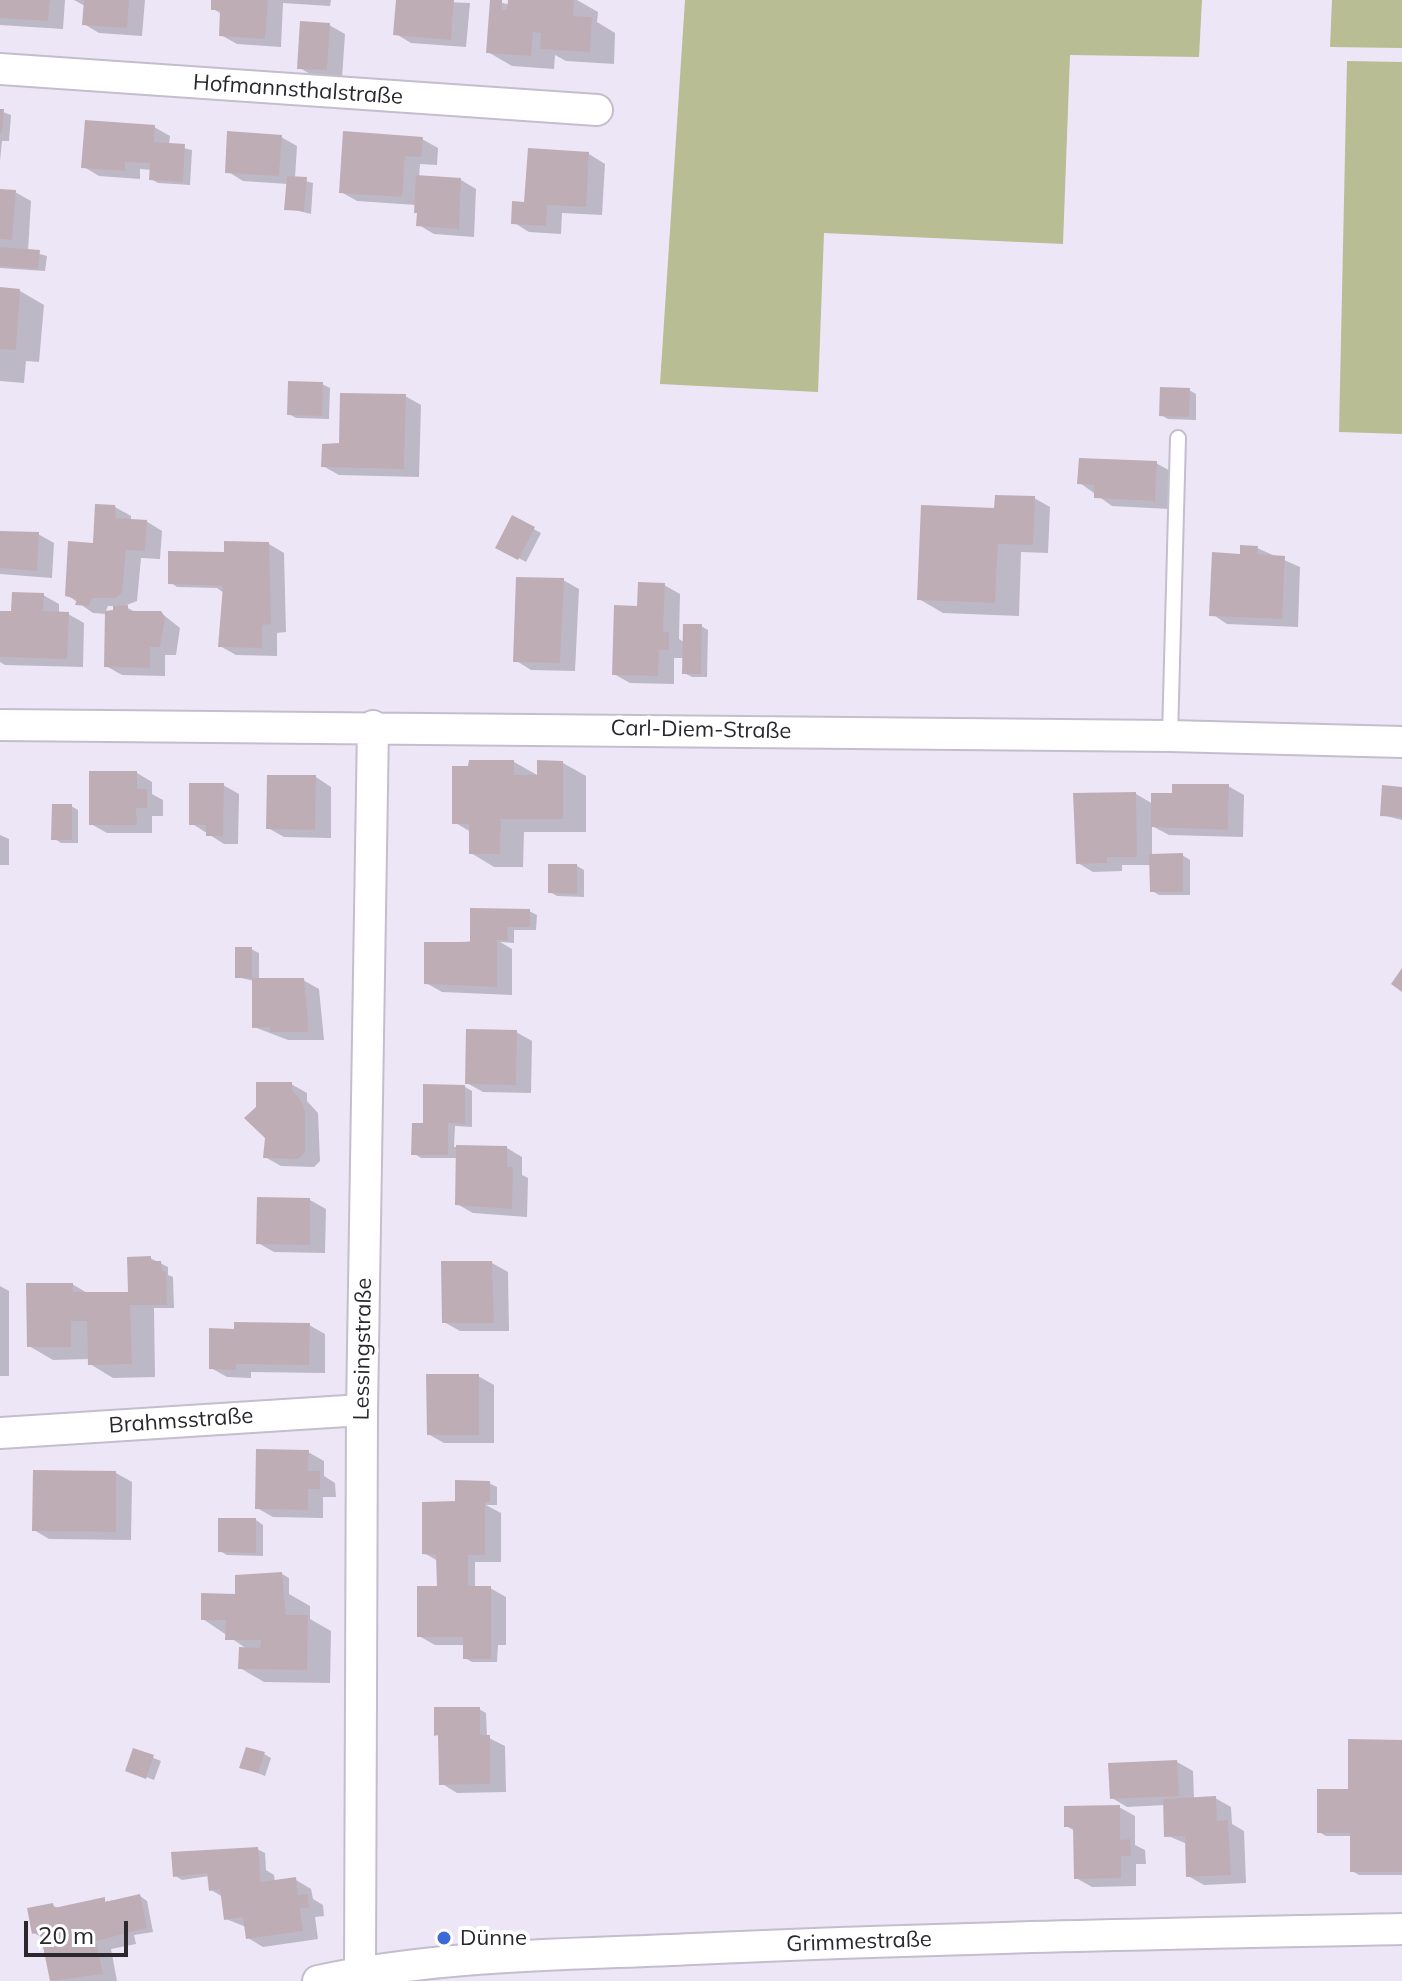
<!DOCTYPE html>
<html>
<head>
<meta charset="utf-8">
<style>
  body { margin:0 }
  #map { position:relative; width:1402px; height:1981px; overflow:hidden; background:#ede6f7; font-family:Mulish,sans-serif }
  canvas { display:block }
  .scale { position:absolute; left:24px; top:1921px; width:104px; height:36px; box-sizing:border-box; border:4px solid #2a272d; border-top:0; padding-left:10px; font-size:24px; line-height:28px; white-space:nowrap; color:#2a272d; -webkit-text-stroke:6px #fff; paint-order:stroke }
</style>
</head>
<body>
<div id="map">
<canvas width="1402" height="1981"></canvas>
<div class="scale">20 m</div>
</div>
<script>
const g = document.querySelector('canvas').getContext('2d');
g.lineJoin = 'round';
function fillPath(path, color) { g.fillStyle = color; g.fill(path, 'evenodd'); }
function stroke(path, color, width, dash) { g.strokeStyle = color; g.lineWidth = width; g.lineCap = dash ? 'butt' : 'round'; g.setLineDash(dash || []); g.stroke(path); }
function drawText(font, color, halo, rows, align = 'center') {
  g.font = font + ' Mulish,sans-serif'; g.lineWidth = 8; g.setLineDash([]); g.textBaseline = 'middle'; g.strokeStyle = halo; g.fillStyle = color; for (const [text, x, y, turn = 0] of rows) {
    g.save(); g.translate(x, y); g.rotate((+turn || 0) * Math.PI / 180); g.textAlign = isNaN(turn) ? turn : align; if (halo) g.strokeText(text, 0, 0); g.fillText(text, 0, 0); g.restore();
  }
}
fillPath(new Path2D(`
  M685,0H1202L1199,57L1070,55L1063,244L824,233L818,392L660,384Z
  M1332,0H1402V48L1330,47Z
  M1347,61L1402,62V434L1339,432Z`), '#b8bd93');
fillPath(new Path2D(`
  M0,0H65L63,29L0,25Z
  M74,0H145L142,36L99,33L84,24L85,6Z
  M213,0H331L330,6L283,3L281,47L237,44L221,35L222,14L213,9Z
  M398,0L470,3L466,47L411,43L396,34Z
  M492,0L510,5V0H577L598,12L597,22L615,33L614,64L566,61L555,55L554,69L512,66L488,52Z
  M329,25L345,34L342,78L315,77L300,68Z
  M0,111L11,115L9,141H2L0,161Z
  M154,127L170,136L169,145L192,150L190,185L158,183L151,179L152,170L140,169V179L99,176L84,167Z
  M281,137L297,146L295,178L313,183L311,214L286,208L288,184L243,181L227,171Z
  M422,139L438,148L437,165L420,164L419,178L461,180L476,189L474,237L434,234L419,225L416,205L357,201L341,192Z
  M589,154L605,164L602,215L562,213L561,234L529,232L513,222Z
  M0,191L15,192L31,201L28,251L47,256L45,271L0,268Z
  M0,289L20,291L44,305L39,362L26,361L24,383L0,381Z
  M322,384L330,388L329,419L296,418L289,414Z
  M1189,390L1196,394V420L1168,419L1161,415Z
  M405,396L421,405L419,477L339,475L323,466L341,445Z
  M1156,463L1172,472L1170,509L1112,506L1080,483Z
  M1034,498L1050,507L1048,553L1021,552L1019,616L943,613L919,599L996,510Z
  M115,507L131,516V521H146L162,531L160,559L141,558L137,601L124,606L137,613H161L180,628L176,655H165V676L122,675L106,666L107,614L93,613L67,595ZM108,606H115V612L105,613Z
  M513,518L541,533L526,562L498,547Z
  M0,533L38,534L54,543L52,578L0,574Z
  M269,544L284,553L286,632L277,633V656L236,655L220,646L224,593L217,588L177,587L170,582L226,554Z
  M1257,548L1300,567L1298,627L1227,624L1212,614L1241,556Z
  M563,580L579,589L575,671L531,670L515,660Z
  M664,585L680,594L679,639L685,643L701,626L708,630L707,677H692L684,673L685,658H674V684L630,683L614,674L639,608Z
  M43,595L59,604V614H68L84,623L83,667L5,665L0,662V613H13Z
  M514,762L539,776L563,763L586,776V832H524L523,867H494L471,853V832L454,822Z
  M137,773L152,782V794L163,800V816H152V833H107L91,824Z
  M316,777L331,787V838L284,837L268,828Z
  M223,785L239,794L238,844H224L191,823Z
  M1228,786L1244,795L1243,837L1169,835L1152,826V856L1182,855L1190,860V895H1159L1152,891L1151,865H1122V871L1093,872L1078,863L1136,794L1153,804Z
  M1402,789V820L1382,815Z
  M71,806L78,810V843H61L53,838Z
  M0,835L9,839V865H0Z
  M577,866L584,870V897L557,896L550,892Z
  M529,911L537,915L536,930H514V943L500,942L512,949V995L442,992L426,983V944L478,941Z
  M251,949L259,953V980H303L319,989L324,1040H288L254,1027V981L237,977Z
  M516,1032L532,1041L531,1093L483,1092L467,1083Z
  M291,1084L307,1093V1101L318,1113L320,1161L314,1167L281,1166L265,1157L267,1137Z
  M465,1087L472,1091V1127L455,1126L454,1147L507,1148L522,1157V1175L528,1178L527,1217L473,1213L457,1204L458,1158H421L413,1153L425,1125Z
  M310,1200L326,1209L325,1253L274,1252L258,1243Z
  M150,1258L168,1267V1275L173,1277L174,1308H154L155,1377L113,1378L90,1364V1359L53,1360L29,1346L72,1284L89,1294H132Z
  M492,1263L508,1272L509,1331H460L444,1322Z
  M0,1286L9,1291V1376H0Z
  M309,1325L325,1334V1373L251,1372V1378L227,1377L211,1368Z
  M478,1376L494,1385V1443H444L428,1434Z
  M308,1452L324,1461V1476L335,1483L336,1497H323V1518L273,1517L257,1508Z
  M116,1473L132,1482L131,1540L49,1539L34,1530Z
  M489,1483L497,1487V1505H486L501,1513V1562H475V1588H490L506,1597V1645H498L497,1662H472L465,1658V1645H435L419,1636L439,1588L438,1561L424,1553L463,1504Z
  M256,1520L263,1525V1556L227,1555L220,1551Z
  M282,1574L289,1578V1594L310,1606V1619L331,1631L330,1683L264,1682L240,1668L247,1649L203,1619L237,1594Z
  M479,1709L486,1713L487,1737L505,1746L506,1792L457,1793L441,1783L440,1737L436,1734Z
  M1402,1742V1875H1359L1352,1871V1836H1326L1319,1832L1350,1791Z
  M134,1750L161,1761L154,1780L132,1771Z
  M264,1754L271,1758L265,1776L242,1767Z
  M1177,1762L1193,1771L1194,1799L1215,1798L1231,1807L1232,1824L1244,1831L1246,1883L1204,1885L1188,1876L1187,1844L1166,1835L1165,1805L1127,1807L1112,1798Z
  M1119,1807L1135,1816V1845L1145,1850L1146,1864H1136V1886L1092,1887L1076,1878L1075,1831L1066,1826Z
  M257,1849L265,1853L266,1870L274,1875L275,1882L296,1880L311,1889L313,1899L323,1905L324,1916L315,1917L318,1939L263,1947L248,1938L246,1927L226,1919L223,1897L211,1890L209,1876L182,1880L174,1875Z
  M140,1896L147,1901L153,1932L134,1935L136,1944L111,1949L117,1981H52L43,1938L34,1933L52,1905L60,1909Z`), '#0003');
fillPath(new Path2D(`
  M0,0H50L48,21L0,18Z
  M84,0H129L127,28L82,25Z
  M211,0H268L265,39L219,36L220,10H211Z
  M396,0H454L451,40L393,35Z
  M490,0H502V10H507L508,0H574L573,16L592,17L590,52L540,49L541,33L533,32L531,56L486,53Z
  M300,21L330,23L327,70L297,69Z
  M0,109H4L2,133H0Z
  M85,120L155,125L154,142L185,144L183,182L149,180L150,163L125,162V171L81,168Z
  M227,131L282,135L279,176L225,173Z
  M343,131L423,137L421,157L405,156L402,197L339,193Z
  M528,148L589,152L586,207L547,205L546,226L511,224L512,201L524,202Z
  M416,175L461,178L459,229L416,226L417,213H414Z
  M287,176L307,177L304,211L284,210Z
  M0,189L16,190L12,240L0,239Z
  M0,247L40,250L38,269L0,266Z
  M0,287L20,289L16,350L0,349Z
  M288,381L323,382L322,416L287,415Z
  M1160,387L1190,388L1189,417L1159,416Z
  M340,393L406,394L404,469L321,467L322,444L339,443Z
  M1079,458L1157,461L1155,501L1094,498V485L1077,484Z
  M995,495L1035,496L1033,545L998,544L995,603L917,600L921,505L994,508Z
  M95,504L115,505L116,518L147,520L145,551L126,550L122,592L116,598H92L89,606L75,605L77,599L65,596L68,541L93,543Z
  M512,515L535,527L518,560L495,548Z
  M0,531L39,532L37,571L0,568Z
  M224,541L269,542L271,624L262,625V648L218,647L223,586L168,584V551L224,552Z
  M1240,545L1258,546L1257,554L1285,556L1282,619L1209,616L1212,552L1240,554Z
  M516,577L564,578L560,663L513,662Z
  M638,582L665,583L663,632H669V650H659L658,676L612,675L614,605L637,606Z
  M12,592L44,593L43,611L69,612L67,659L0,657V611H11Z
  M128,605V611H161L165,617L160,647H150V668L104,667L105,611L113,610V606Z
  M683,624H702L701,674H682Z
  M469,760H514V775H537V760L563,761V819H501L500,854H469V824H452V766H468Z
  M89,771H137V789H147V808H136L137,825H89Z
  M267,775H316L315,830L266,829Z
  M189,783H224L223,836H206V825H189Z
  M1172,784H1229L1228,830L1151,827V793H1172Z
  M1382,785L1402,787V817L1380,816Z
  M1136,792L1137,857H1107V863L1076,864L1073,793Z
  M52,804H72V840H51Z
  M1183,853V892H1150L1149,854Z
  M548,864H577V894L548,893Z
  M470,908L530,909V927H507L508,940H497V987L424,984V942H470Z
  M235,947H252V978H235Z
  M1402,968V992L1391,984Z
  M252,978H304L309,1032H270V1027L252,1028Z
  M466,1029L517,1030L516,1085L465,1084Z
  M256,1082H292V1090L302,1102L305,1111V1152L298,1159L263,1158L265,1138L244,1118L256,1107Z
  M423,1084L465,1085V1124L448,1123V1155H411L412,1123H423Z
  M456,1145L507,1146V1167H513L512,1209L455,1205Z
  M257,1197L310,1198V1245L256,1244Z
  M151,1256V1261H161L162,1271H166L167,1305H130L132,1364L88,1365L87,1321H71V1347H27L26,1283H73V1292H128L127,1257Z
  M441,1261H492L494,1323H442Z
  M234,1322L310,1323L309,1365L236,1364V1370L209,1369V1328L234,1329Z
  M426,1374H479V1435H427Z
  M256,1449L309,1450L308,1471H320V1489H308V1510L255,1509Z
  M33,1470L116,1471V1532L32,1531Z
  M455,1480L490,1481V1502H485V1555H468V1586H491V1659H463V1637H417V1586H437L436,1555L422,1554V1502L455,1501Z
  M218,1518H256V1553L218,1552Z
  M282,1572L286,1615H308L307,1670L238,1669L239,1647L260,1648L261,1640H225L226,1620H201V1593L235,1594V1575Z
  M434,1707H480V1735H490V1784L439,1785L438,1735L434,1736Z
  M1348,1739L1402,1740V1872H1350V1833H1317V1789H1348Z
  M246,1747L265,1752L258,1773L239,1768Z
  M133,1748L154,1755L146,1779L125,1771Z
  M1177,1760L1179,1796L1110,1799L1108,1763Z
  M1216,1796L1217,1821L1228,1820L1231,1875L1186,1877L1185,1836L1164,1837L1163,1799Z
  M1120,1805V1840L1130,1839L1131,1856H1121V1878L1074,1879L1073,1827H1064V1806Z
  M258,1847L261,1882L296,1877L298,1895L308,1894L309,1908H300L303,1931L246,1939L243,1917L224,1920L220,1889L209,1891L207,1873L173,1877L171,1852Z
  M140,1894L147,1928L96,1941L103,1974L50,1981L40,1932L32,1934L27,1908L53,1903L54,1908L105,1897V1902Z`), '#bfadb6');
const service = new Path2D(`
  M1170,736L1178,438`);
const minor = new Path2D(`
  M0,69L597,110
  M0,725L1170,736L1402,742
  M0,1433L362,1410
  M360,1972L362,1410L373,726
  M318,1981C440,1954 569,1955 693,1949C929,1938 1165,1934 1402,1929`);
stroke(service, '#c4bdce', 18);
stroke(minor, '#c4bdce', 34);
stroke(service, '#fff', 14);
stroke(minor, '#fff', 30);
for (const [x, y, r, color] of [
  [444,1938,8,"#3d68d9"]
]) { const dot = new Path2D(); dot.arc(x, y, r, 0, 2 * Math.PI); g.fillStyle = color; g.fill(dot); stroke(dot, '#fff', 3); }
drawText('22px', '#2a272d', '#fff', [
  ["Hofmannsthalstraße",298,90,4],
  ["Carl-Diem-Straße",701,730,1],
  ["Lessingstraße",363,1349,-89],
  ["Brahmsstraße",181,1421,-4],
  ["Grimmestraße",859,1942,-2]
]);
drawText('22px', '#2a272d', '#fff', [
  ["Dünne",460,1938]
], 'left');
</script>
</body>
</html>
